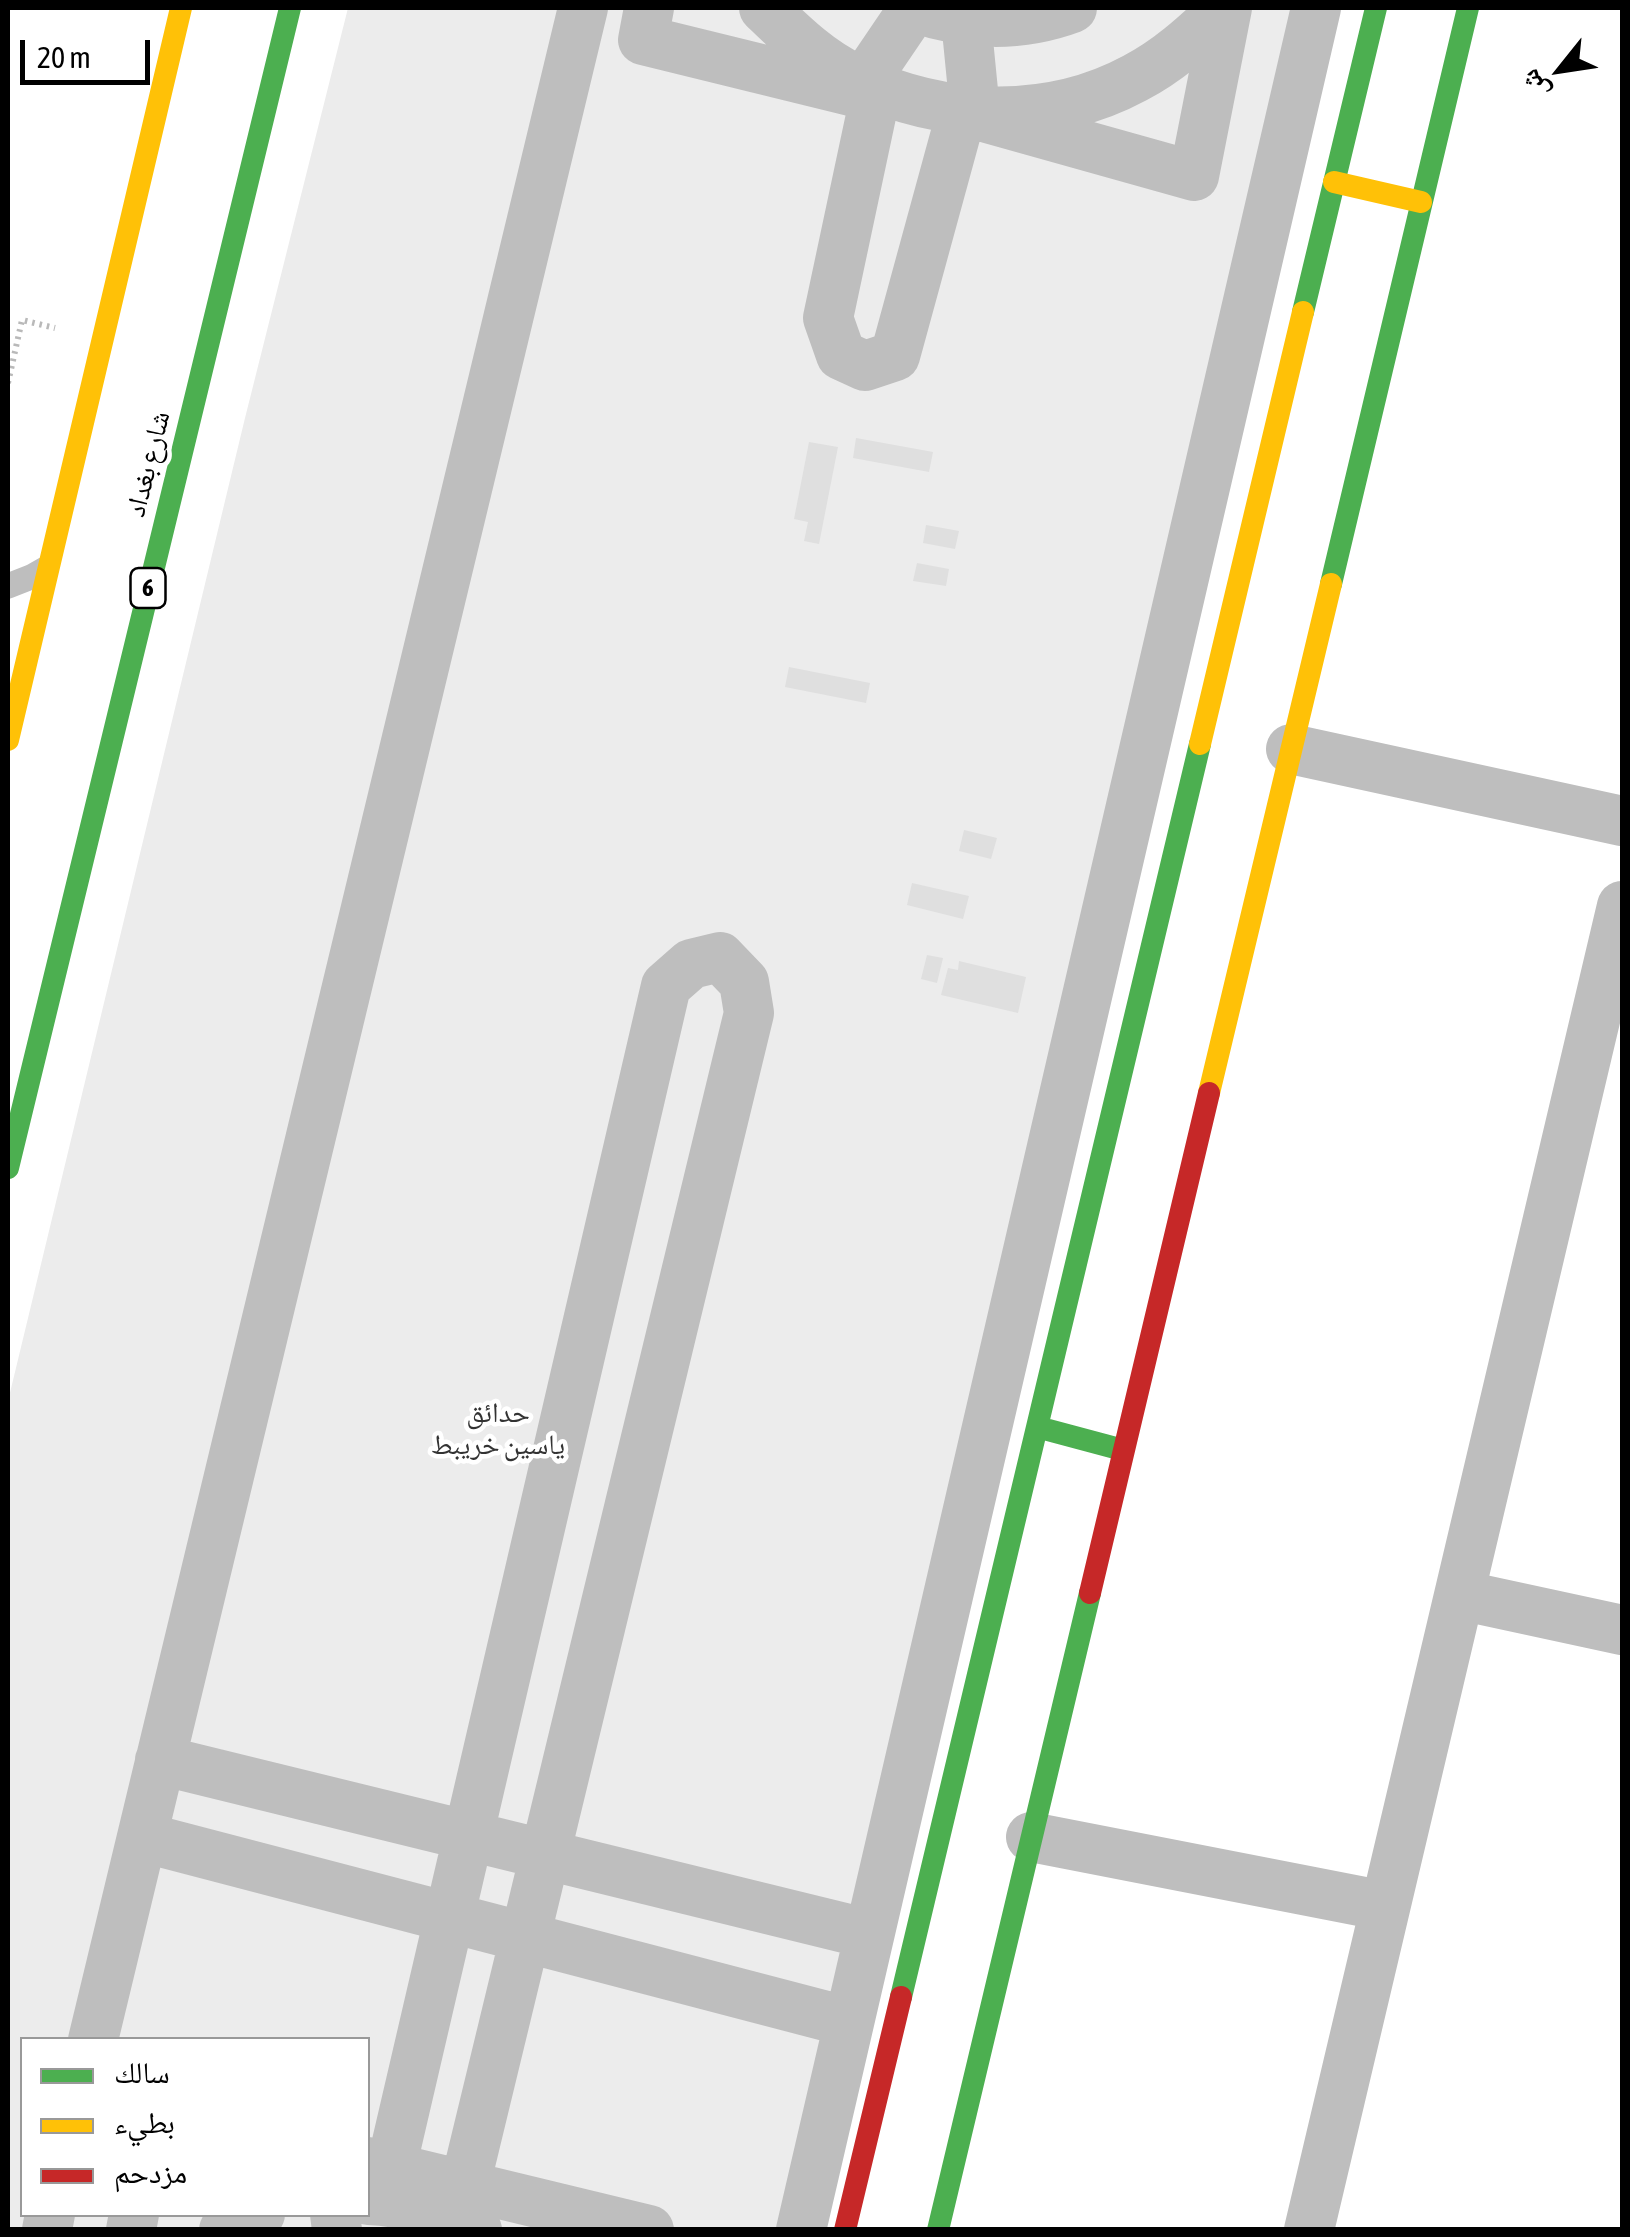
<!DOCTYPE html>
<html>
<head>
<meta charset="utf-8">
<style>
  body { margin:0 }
  #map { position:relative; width:1630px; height:2237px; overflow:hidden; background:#fff; font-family:"Asap Condensed","Noto Naskh Arabic",sans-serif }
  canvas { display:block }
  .frame { position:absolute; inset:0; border:10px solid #000; pointer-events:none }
  .legend { position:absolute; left:20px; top:2037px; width:350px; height:180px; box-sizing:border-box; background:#fff; border:2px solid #999; margin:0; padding:12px 18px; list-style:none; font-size:30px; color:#000 }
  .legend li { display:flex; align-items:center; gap:20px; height:50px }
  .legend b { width:50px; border:2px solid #999 }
  .north { position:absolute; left:1510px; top:20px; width:100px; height:100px; -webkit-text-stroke:8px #fff; paint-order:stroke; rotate:240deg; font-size:28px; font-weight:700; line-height:40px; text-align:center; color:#000 }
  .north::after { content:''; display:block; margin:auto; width:35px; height:45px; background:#000; clip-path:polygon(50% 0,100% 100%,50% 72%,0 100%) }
  .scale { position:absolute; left:20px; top:40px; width:130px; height:45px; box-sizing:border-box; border:5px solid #000; border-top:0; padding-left:12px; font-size:30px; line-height:35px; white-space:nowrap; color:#000; -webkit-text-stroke:8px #fff; paint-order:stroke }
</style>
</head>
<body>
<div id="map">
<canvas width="1630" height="2237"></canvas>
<div class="frame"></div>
<ul class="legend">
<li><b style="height:12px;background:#4caf50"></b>سالك</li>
<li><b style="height:12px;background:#ffc107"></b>بطيء</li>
<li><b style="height:12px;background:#c62828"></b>مزدحم</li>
</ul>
<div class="north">ش</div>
<div class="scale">20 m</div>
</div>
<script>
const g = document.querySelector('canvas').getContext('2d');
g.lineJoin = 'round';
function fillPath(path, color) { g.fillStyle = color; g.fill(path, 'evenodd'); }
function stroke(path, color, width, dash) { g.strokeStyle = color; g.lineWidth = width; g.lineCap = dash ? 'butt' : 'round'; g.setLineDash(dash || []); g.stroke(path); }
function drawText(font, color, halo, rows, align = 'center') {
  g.font = font + ' "Asap Condensed","Noto Naskh Arabic",sans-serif'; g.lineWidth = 9; g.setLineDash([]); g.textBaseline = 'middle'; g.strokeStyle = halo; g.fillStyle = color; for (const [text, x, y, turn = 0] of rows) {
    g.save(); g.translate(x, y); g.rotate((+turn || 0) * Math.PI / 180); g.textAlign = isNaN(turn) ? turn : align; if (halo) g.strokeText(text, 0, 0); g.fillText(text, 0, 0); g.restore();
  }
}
fillPath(new Path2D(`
  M348,8H1331L805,2229L8,2230V1401L245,418ZM22,2040H368V2214H22Z`), '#ececec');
fillPath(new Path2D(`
  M856,438L933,452L929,472L853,458Z
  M809,442L838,447L819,544L804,541L808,522L794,519Z
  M926,525L959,531L955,549L923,543Z
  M917,563L949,569L946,586L913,581Z
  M789,667L870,683L866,703L785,687Z
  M964,830L997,838L991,859L959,851Z
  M912,883L969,896L963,919L907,905Z
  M927,955L943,958L937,983L921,979Z
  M959,961L1026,977L1018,1013L941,995L948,968L958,970Z`), '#dfdfdf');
stroke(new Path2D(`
  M8,383L22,320L55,328`), '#b9b9b9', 6, [2.5, 5]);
stroke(new Path2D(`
  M8,586L31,577L45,569`), '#bebebe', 25);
stroke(new Path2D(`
  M649,8L643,40L875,97L828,318L841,355L865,366L895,356L962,111L1194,176L1227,8
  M764,8C791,34 819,62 854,78C942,120 1048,125 1135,78C1170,60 1197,34 1225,8
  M916,8C967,26 1021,27 1072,8
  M966,20L975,111
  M857,92L914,8
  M1291,749L1622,821
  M1460,1595L1622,1630
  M160,1760L869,1934
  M142,1837L849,2022
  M1031,1837L1385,1906
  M93,2040L583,8
  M368,2162L649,2230
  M391,2168L666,986L691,964L720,957L744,982L749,1013L465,2185
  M368,2200C406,2201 442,2214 477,2230
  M335,2214L337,2230
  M47,2230L50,2214
  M131,2230L134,2214
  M224,2230L260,2214
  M801,2230L1316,8
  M1309,2230L1622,906`), '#bebebe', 50);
stroke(new Path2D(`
  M1303,312L1376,8
  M1331,584L1468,8
  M8,1168L290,8
  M1037,1427L1123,1450
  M901,1997L1200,744
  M938,2230L1090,1593`), '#4caf50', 22);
stroke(new Path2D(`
  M1334,182L1421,202
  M8,740L181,8
  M1200,744L1303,312
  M1209,1093L1331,584`), '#ffc107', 22);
stroke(new Path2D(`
  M1090,1593L1209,1093
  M845,2230L901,1997`), '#c62828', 22);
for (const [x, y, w] of [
  [148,588,35]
]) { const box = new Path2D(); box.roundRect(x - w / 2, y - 20, w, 40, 8); g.fillStyle = '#fff'; g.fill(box); stroke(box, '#000', 2.5); }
drawText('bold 25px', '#000', null, [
  ["6",148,588]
]);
drawText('28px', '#000', '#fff', [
  ["شارع بغداد",148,464,-76]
]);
drawText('28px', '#333', '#fff', [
  ["حدائق",498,1413],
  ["ياسين خريبط",498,1445]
]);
</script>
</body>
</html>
